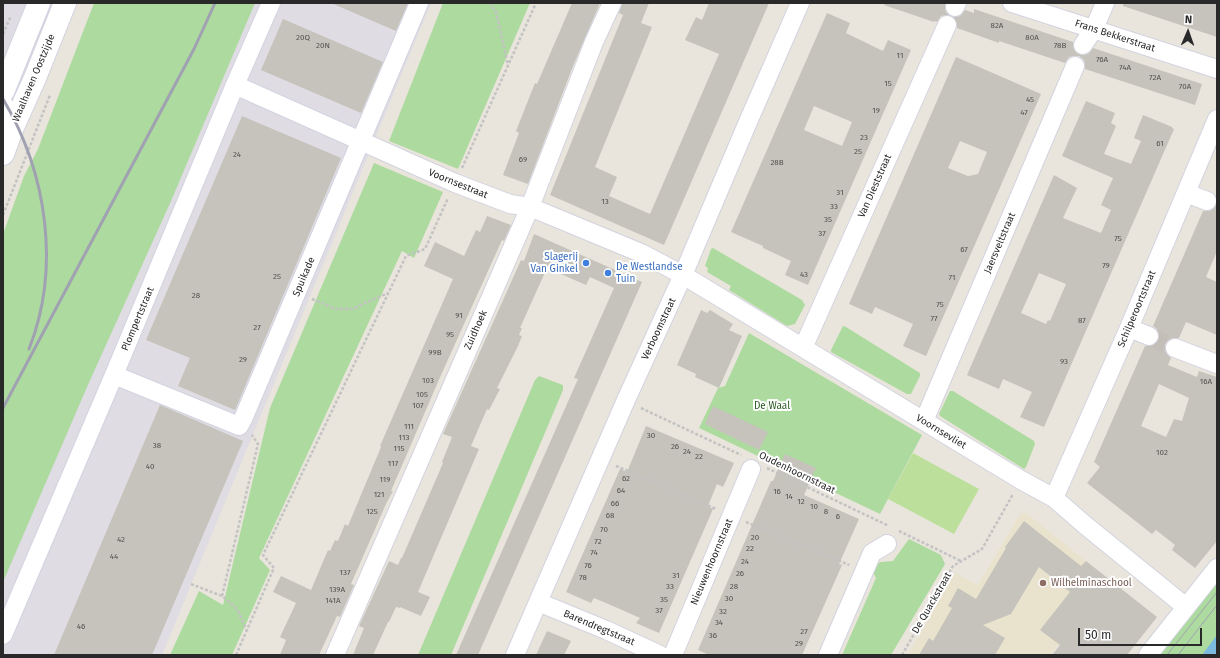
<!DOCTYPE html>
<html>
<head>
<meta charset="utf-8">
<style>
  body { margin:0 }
  #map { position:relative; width:1220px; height:658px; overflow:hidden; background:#e9e5dc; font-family:"Fira Sans",sans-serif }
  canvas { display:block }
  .frame { position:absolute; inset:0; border:4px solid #292929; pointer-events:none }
  .north { position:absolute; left:1168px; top:12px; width:40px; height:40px; -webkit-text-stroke:3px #fff; paint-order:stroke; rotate:2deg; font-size:11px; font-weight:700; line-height:16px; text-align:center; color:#292929 }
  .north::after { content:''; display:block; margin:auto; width:14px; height:18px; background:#292929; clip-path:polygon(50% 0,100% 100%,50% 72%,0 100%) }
  .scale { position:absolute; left:1078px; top:628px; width:124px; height:18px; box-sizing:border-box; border:2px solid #292929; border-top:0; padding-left:5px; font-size:12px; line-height:14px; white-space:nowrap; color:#292929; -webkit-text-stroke:3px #fff; paint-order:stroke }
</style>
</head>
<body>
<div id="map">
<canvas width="1220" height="658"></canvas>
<div class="frame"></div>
<div class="north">N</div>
<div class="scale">50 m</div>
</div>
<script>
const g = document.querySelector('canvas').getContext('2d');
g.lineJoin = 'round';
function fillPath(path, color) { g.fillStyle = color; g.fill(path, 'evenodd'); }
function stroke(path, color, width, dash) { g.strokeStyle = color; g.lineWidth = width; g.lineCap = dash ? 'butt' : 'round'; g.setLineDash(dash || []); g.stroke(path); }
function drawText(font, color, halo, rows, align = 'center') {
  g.font = font + ' "Fira Sans",sans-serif'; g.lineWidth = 4; g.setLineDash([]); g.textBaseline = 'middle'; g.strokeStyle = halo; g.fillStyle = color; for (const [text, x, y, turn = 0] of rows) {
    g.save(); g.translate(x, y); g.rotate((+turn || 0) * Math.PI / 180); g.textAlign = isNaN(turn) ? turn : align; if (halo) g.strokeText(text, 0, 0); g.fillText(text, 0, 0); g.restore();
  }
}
fillPath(new Path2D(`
  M3,3H61L3,141Z
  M250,3H431L162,655H3V560Z`), '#dfdce3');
fillPath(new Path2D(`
  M1023,513H1026L1110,580L1050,655H908L955,573L978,585L1020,514Z`), '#e9e3ce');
fillPath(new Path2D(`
  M94,3H255L171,201L87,387L3,582V234L24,176L38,149Z
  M443,3H530L458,169L389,141Z
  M374,163L443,192L414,258L402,251L259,558L270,570L232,655H170L199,591L223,605L270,408Z
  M713,248L802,300L805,305L795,324L787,326L729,290L731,286L707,272L708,268L705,266L711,249Z
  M843,326L846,327L920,373V376L911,394H907L831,352V350Z
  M749,333L922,435L880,514L699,428L718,388L725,386Z
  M539,376L563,385V390L451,655H418L535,380Z
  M950,391H953L1034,441L1035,444L1026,467L1024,469L940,416L939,414Z
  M909,539L941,555L945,564L891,655H842L876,578L872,570L874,565L881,562L893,561Z
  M1217,582V655H1158Z`), '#adda9f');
fillPath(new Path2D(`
  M913,453L979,489L954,534L888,499Z`), '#bce09c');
fillPath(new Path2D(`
  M1217,635V655H1202Z`), '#7cbadf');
fillPath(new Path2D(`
  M331,3H408L396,31Z
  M572,3H600L573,66L528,184L503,175L519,133L516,131L535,83L537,84Z
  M622,3H649L641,23L652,27L595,167L617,177L609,196L650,214L719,54L685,40L696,17L702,20L709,3H769L664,245L550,195L623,15L619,13Z
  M885,3H945V8L946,12L949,15L941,16L937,22L934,21V22L884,5Z
  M1123,3H1217V37L1123,6Z
  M974,9L1073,42L1074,50L1077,53L1082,55L1088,54L1093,48L1202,84L1195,105L1085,69V64L1084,60L1079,56H1074L1069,57L1065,63L999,41V43L957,28V24L953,17L960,16L965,10L974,13Z
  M827,13L850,23L846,33L883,51L888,40L911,50L808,285L785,275L791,261L763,248V246L731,232ZM814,106L852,122L842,146L804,130Z
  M283,19L383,62L361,113L261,70Z
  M956,57L1041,94L926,356L903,346L913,324L875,307L872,314L849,304ZM960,141L987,152L978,174L968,176L948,168Z
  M1086,101L1115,113L1111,123L1116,126L1104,154L1131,164L1141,141L1134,138L1143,115L1172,127V128L1174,129L1044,427L1020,417L1032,392L1003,379L999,389L967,375L1054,175L1077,188L1063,218L1101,233L1111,210L1101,205L1113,178L1062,156ZM1039,273L1066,284L1050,321L1048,320L1046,324L1021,313Z
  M242,116L341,158L235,410L178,386L190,358L146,340Z
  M1217,203V251L1206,277L1217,282V335L1186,322L1179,338H1174L1169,340L1165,344V349L1167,354L1171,358L1168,365L1197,377L1199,371L1217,377V541L1195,568L1172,550L1175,545L1156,530L1152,534L1087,483L1100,467L1094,462L1145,346H1151L1155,344L1159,340V334L1157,329L1153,326L1203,211H1208L1213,209ZM1159,384L1189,398L1182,421L1174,419L1166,437L1141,426Z
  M487,216L511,225L504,241L502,240L441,375L391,491H393L386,504L351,584L354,585L340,617L337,616L319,655H280L286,640L280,637L296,603L273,592L281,576L311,590L328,550L330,551L335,540L338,541L345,524L348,526L381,447L380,446L453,279L424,266L435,242L464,256L476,230L480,232Z
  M534,234L642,282L478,655H456L578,379L574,378L614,288L590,277L586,285L547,268L520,328H522L519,335L522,336L518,346L497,388L500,389L489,410L487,409L471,446L479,449L418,592L430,597L421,616L400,607V608L396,607L389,622H388L373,655H353L364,628L359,626L389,561L398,565L401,558H402L443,463L442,462L452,437L443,434L521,260L524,261Z
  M701,310L707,313L710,310L733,324L729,330L742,336L719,388L695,377L696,374L677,365Z
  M160,405L243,441L152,655H54Z
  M713,406L768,432L759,450L705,424Z
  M646,426L734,463L723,487L717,484L708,506L713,509L659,633L636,623L640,618L613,606L594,598L591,603L566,592L620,469L627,472Z
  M785,454L816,468L804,495L859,519L839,564L842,565L802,655H709L698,650L771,481H773Z
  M1024,521L1081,566L1086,561L1157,617L1127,655H1052L1060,645L1040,630L1070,592L1039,567L1011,614L983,625L1005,638L995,655H919L929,638L933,641L952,608L948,606L958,588L976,599L1006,548L1005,547Z
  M547,631L571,641L564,655H536Z`), '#c5c3bb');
stroke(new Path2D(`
  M1149,336L1175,348`), '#c3bfb8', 18, [18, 9]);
const street = new Path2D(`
  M1012,3L1217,69
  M955,7L957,3
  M1083,45L1094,29L1105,3
  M235,85L455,183L510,204L530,207L641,253L683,275L1021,480L1054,498L1085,525L1186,607
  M3,103L8,116V137
  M1186,193L1207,201
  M1129,328L1149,336
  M803,348L947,25
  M1175,348L1217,364
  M114,375L239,426L243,419L419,3
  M924,421L1075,66
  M1054,498L1129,328L1217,119
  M538,602L606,630L660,655
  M3,635L114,375L235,85L271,3
  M335,655L530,207L594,42L612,3
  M515,655L626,400L683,275L748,122L800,3
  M673,655L751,469
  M828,655L872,553L887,544
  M1148,655L1217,568`);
const secondary = new Path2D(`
  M3,92L39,3
  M3,154L13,127L35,78L65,3`);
stroke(street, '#d2d3e0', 20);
stroke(secondary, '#d2d3e0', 24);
stroke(new Path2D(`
  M490,3L496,12L508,65
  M3,34L11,16
  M462,168L536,3
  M3,215L50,95
  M312,299L336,309H352L388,293
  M641,408L741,455
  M616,466L716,509
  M767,468L889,526
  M746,522L849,565
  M899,531L961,561
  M191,584L222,596L237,609L247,631
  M222,596L258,444L252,435
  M236,655L274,568L263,555L406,256L425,249L448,198
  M902,655L953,566L982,549L1013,494`), '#c3c3c3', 2.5, [3, 2]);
stroke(street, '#fff', 18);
stroke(secondary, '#fff', 22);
stroke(new Path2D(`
  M1167,655L1217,592
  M1178,655L1217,605`), '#a0a1b1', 1);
stroke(new Path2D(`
  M3,99C47,173 61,268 29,349
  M3,408L194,49L215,3`), '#a0a1b1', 3);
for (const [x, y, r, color] of [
  [586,263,4,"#3f7fe0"],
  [608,273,4,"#3f7fe0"],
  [1043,583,4,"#8d6e63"]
]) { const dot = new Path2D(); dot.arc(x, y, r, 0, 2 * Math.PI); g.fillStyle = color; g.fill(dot); stroke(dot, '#fff', 1.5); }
drawText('8px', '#50504e', null, [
  ["82A",997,26],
  ["20Q",303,38],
  ["80A",1032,38],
  ["20N",323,46],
  ["78B",1060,46],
  ["11",900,56],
  ["76A",1102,60],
  ["74A",1125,68],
  ["72A",1155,78],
  ["15",888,84],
  ["70A",1185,87],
  ["45",1030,100],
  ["19",876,111],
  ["47",1024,113],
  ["23",864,138],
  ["61",1160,144],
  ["25",858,152],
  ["24",237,155],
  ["69",523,160],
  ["28B",777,163],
  ["31",840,193],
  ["13",605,202],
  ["33",834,207],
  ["35",828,220],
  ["37",822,234],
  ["75",1118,239],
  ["67",964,250],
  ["79",1106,266],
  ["43",804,275],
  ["25",277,277],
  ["71",952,278],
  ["28",196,296],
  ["75",940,305],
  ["91",459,316],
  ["77",934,319],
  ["87",1082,321],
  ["27",257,328],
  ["95",450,335],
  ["99B",435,353],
  ["29",243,360],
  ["93",1064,362],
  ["103",428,381],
  ["16A",1206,382],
  ["105",422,395],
  ["107",418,406],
  ["111",409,427],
  ["30",651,436],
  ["113",404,438],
  ["38",157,446],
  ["26",675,447],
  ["115",399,449],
  ["24",687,452],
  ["102",1162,453],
  ["22",699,457],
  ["117",393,464],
  ["40",150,467],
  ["62",626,479],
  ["119",385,480],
  ["64",621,491],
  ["16",777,492],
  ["121",379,495],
  ["14",789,497],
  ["12",801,502],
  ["66",615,504],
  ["10",814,507],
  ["125",372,512],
  ["8",826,512],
  ["68",610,516],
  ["6",838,517],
  ["70",604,530],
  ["20",755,538],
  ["42",121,540],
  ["72",598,542],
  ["22",750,549],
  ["74",594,553],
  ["44",114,557],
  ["24",745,562],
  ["76",588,566],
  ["137",345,573],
  ["26",740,574],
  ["31",676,576],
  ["78",583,578],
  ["33",670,587],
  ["28",734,587],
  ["139A",337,590],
  ["30",729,599],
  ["35",664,600],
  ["141A",333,601],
  ["37",659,611],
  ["32",723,612],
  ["34",719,623],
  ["46",81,627],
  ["27",804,632],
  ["36",713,636],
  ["29",799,644]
]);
drawText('10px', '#292929', '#fff', [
  ["Frans Bekkerstraat",1115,36,18],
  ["Waalhaven Oostzijde",34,78,-67],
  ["Voornsestraat",458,184,22],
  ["Van Dieststraat",875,186,-66],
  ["Jaersveltstraat",1000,243,-67],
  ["Spuikade",304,277,-67],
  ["Schilperoortstraat",1137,309,-67],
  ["Plompertstraat",138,319,-67],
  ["Verboomstraat",659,329,-65],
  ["Zuidhoek",476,330,-66],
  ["Voornsevliet",941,432,31],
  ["Oudenhoornstraat",797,473,26],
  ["Nieuwenhoornstraat",712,562,-67],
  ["De Quackstraat",932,603,-60],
  ["Barendregtstraat",599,628,23]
]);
drawText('10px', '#366cbe', '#fff', [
  ["Slagerij",578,257],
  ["Van Ginkel",578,269],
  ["De Westlandse",616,267,"left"],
  ["Tuin",616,279,"left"]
], 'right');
drawText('10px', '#285d22', '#fff', [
  ["De Waal",772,406]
]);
drawText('10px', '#785e54', '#fff', [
  ["Wilhelminaschool",1051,583]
], 'left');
</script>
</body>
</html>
